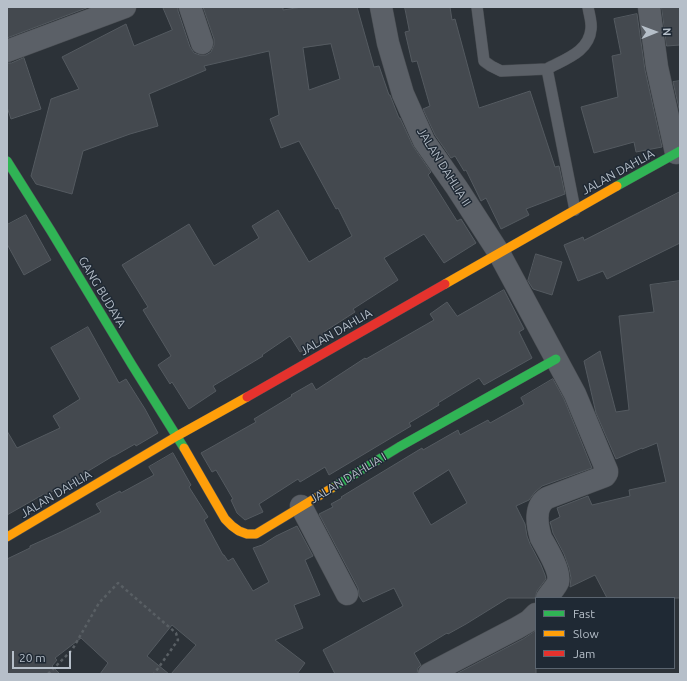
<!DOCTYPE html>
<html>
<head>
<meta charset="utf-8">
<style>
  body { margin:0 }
  #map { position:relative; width:687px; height:681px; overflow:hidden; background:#2c3238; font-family:Ubuntu,sans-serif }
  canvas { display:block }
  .frame { position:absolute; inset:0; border:8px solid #b6bfc9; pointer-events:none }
  .legend { position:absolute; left:535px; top:597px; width:140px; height:72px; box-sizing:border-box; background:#1f2934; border:1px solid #5b6570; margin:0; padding:5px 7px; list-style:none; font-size:12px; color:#b6bfc9 }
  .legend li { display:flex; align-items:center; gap:8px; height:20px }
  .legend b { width:20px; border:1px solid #5b6570 }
  .north { position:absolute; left:635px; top:12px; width:40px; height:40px; -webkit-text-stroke:3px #1f2934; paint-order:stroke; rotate:89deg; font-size:11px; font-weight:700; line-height:16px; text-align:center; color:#b6bfc9 }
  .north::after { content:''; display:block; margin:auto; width:14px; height:18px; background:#b6bfc9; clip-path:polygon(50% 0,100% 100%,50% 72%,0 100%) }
  .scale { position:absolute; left:12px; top:651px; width:59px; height:18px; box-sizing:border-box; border:2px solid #b6bfc9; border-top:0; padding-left:5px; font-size:12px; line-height:14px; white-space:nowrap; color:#b6bfc9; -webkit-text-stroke:3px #1f2934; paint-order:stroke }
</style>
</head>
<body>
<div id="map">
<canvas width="687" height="681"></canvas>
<div class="frame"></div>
<ul class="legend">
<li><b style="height:5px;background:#30b455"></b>Fast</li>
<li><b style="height:5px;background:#ff9f0a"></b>Slow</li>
<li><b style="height:5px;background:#e5322d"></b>Jam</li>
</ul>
<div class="north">N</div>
<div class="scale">20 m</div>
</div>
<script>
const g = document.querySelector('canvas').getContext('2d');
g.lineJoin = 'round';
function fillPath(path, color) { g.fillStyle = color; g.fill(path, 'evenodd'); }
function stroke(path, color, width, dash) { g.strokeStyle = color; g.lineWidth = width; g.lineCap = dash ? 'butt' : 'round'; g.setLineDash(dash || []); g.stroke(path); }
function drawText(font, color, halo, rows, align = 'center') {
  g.font = font + ' Ubuntu,sans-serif'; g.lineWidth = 3; g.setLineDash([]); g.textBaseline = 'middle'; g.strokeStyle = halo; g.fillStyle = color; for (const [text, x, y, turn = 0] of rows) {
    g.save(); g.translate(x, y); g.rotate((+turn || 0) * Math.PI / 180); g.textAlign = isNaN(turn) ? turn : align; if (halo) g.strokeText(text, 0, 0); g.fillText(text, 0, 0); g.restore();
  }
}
const building = new Path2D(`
  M7,7H89L7,38Z
  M163,7H178V11L190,47L194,53L200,55H206L211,52L214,45V39L203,7H283V10L302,7H357L374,67L379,66L389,95H390L399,118H400L413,146L431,172L428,175L457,221L461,219L476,243L444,263L424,234L384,258L398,280L353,309L355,312L324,332L327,337L300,352L290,336L262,355L263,356L213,386L216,391L189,409L172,382L170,384L158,365L171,356L143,310L148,307L122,265L189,224L214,266L259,238L252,226L278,210L309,262L352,236L338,208L336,209L299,141L281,148L270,119L279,115L269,51L204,66L206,70L149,94L158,126L130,134L83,151L72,194L36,184L31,176L51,99L79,89L62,57L126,24L134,46L172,30ZM331,44L340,79L309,90L303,48Z
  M405,7H450L452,20L455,19L479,108L530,91L555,167L559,166L565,194L526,209L529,215L501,229L486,198L481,201L466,170L464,171L455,156L451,158L435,135L423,109L430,106L417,61L412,62L405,32L409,31Z
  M662,7H680V45L667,46Z
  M637,14L645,70L662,147L636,152L634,142L594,153L581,107L618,97L612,56L621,54L614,19Z
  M24,58L41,109L11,119L7,107V63H11Z
  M680,81V113L673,82Z
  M680,192V243L607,279L603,271L578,281L564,245L583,237L584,240Z
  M26,215L51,260L24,275L7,244V225Z
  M536,254L562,262L552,295L533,289L528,281Z
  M680,281V598H607L595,575L570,587L571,578L569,568L564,554L553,533L551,525L550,522L560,517L557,508L588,496L592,505L630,496L629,490L666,482L657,443L642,449V448L616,459L596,413L584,361L600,351L616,412L629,410L619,316L654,312L650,285Z
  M504,290L524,329L519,332L532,358L484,385L479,378L438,403L439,405L409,423L411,426L329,475L325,467L300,482L298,479L259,504L263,512L245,520L237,513L231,500L233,499L216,470L212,472L201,453L256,422L254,419L292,396L291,395L312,383L316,390L365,358L366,359L434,320L430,314L447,302L457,316Z
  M88,327L119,383L126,379L145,409L158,433L136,446L135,444L114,456H113L80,476L81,478L45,495L44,494L7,515V431L17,448L60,428L53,416L80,399L51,348Z
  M553,379L564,399L592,468L542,486L535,492L529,500L516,506L525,524L527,536L530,544L541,565L545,575L546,579L537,591L535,598H508L466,624L448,634L447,633L414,653L421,665L418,668L417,674H335L323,650L403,606L394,588L363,602L359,596L358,588L319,514L333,507L331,504L342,498L341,497L422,448L423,450L458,430L460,435L488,420L490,423L524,404L521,398ZM449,470L467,503L431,525L413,493Z
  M173,453L191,485L189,487L208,517L204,520L223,555H224L228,561L233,558L253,591L269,582L253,548L262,545L276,536L297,526L313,556L305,560L320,595L294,605L303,628L275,640L305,663L297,674H171L196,645L172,625L147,656L169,674H100L108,663L81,638L55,658L57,660L52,666L60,674H7V559L30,548V546L61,532L101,512L96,504L120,491L121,493L154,475L149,467Z
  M536,631V674H456L523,639Z`);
fillPath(building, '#44494f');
stroke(building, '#545a60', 1);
const lane = new Path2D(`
  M477,7L484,61L491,66L501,71L547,69
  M575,210L547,69C565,59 589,52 591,29C592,22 589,14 588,7`);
const street = new Path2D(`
  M190,7L202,43
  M381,7L388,43L403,94L424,141L457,188L499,253L575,394L607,471V473L605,476L547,498C534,506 537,525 541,538C546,547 561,571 558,582C556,587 550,593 547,598
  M649,7L657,67L676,153
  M7,51L125,7
  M301,506L347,594
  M429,674L517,628L529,621L536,614`);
const fast = new Path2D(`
  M7,161L51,231L132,365L184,448
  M617,186L680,151
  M332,488L399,447L556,359`);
const slow = new Path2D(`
  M445,284L617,186
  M184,448L225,519L232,526L239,531L247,534H256L332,488
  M7,537L177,436L247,397`);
const jam = new Path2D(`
  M247,397L445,284`);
stroke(lane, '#4a4e53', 12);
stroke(street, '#4a4e53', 23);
stroke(fast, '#4a4e53', 10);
stroke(slow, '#4a4e53', 10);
stroke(jam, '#4a4e53', 10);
stroke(new Path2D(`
  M48,674L72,650L99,603L118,583L176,633L178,640L154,674`), '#595f64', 2.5, [3, 3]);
stroke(lane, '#5b6067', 11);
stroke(street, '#5b6067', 22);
stroke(fast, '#30b455', 9);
stroke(slow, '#ff9f0a', 9);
stroke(jam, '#e5322d', 9);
drawText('12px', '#b6bfc9', '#1f2934', [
  ["JALAN DAHLIA II",444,167,58],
  ["JALAN DAHLIA",618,172,-29],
  ["GANG BUDAYA",102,292,59],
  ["JALAN DAHLIA",336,332,-30],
  ["JALAN DAHLIA I",348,478,-31],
  ["JALAN DAHLIA",56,494,-31]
]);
</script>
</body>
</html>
